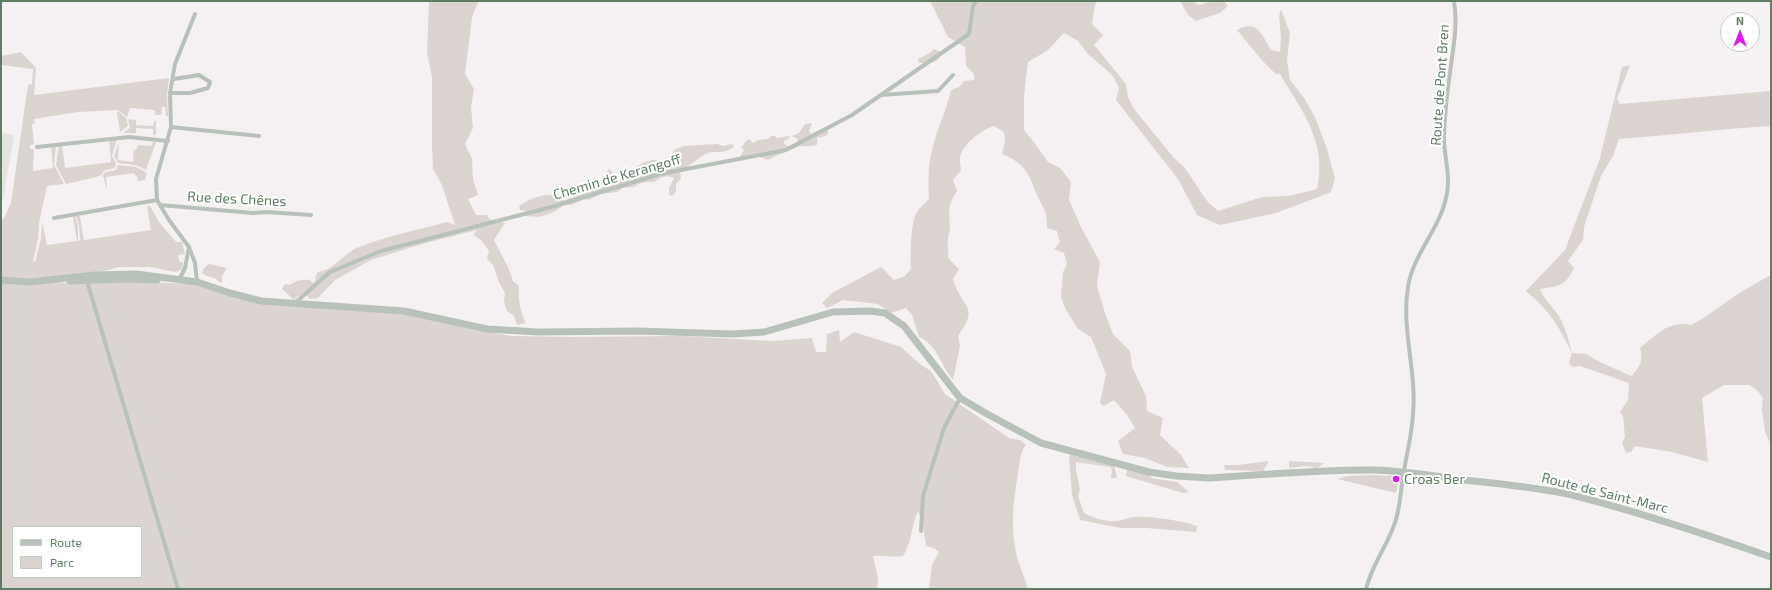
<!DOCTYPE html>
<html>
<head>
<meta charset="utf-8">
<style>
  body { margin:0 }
  #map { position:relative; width:1772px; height:590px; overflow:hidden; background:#f5f1f2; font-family:"Exo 2",sans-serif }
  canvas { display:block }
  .frame { position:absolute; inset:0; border:2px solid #5e7e63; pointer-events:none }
  .legend { position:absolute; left:12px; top:526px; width:130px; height:52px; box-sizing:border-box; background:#fff; border:1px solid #bfcbc1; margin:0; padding:5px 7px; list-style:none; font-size:12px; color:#5e7e63 }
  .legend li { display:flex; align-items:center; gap:8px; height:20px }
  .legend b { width:20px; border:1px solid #bfcbc1 }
  .north { position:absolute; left:1720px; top:12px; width:40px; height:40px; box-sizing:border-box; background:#fff; border:1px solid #bfcbc1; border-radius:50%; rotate:0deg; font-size:11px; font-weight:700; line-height:16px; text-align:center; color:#5e7e63 }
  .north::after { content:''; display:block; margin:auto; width:14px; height:18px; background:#e118ef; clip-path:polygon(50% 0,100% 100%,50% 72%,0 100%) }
</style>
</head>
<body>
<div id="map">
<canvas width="1772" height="590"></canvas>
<div class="frame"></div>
<ul class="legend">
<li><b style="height:5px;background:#b8c2ba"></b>Route</li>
<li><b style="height:11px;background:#dbd4d0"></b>Parc</li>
</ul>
<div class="north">N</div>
</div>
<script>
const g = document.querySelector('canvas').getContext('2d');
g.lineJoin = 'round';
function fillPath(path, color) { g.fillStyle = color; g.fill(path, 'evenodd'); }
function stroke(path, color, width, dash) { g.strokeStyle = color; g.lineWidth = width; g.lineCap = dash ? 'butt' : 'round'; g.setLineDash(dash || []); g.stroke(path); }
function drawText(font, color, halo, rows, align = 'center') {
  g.font = font + ' "Exo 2",sans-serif'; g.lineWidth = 4; g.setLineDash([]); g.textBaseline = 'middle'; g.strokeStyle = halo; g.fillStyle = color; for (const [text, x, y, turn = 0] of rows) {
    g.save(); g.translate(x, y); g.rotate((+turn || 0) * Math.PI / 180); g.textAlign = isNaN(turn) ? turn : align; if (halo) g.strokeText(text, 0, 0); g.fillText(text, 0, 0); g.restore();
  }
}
fillPath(new Path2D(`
  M1,133L14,135L1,211Z`), '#e3e3e1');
fillPath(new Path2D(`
  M429,1H476L478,3L472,17L465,74L474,89L471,107L473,128L465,144L472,159L473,179L478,195L468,199L476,215H487L489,219L505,223L494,240L509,269L513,281L519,286C518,300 520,311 526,323L517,325L514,316L507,311L504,301L505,293L499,282L493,265L487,259L489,251L481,240L473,235L477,230L422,244L371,260L335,280L318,298L310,299L307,296H298L294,300L282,289L285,284L290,285C296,280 303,279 310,280L313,283L316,280L315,277L318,272C334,270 343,254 357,248C386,236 418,230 447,222L455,225L442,185L433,169L432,145V77L427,53Z
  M930,1H1097L1095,5L1092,24L1103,35L1094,45L1126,84L1128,97L1134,109L1174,158L1185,168L1207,201L1218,211L1262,197L1289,196L1317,189C1327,141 1303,113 1280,74H1276C1261,61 1250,45 1237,30C1257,19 1262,35 1271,50L1280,52L1281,38L1279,16L1281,9L1290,33L1287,60L1290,80L1304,98L1315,117L1327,149L1335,178L1331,192L1276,213L1220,225L1197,215L1178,179L1116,100L1119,88L1113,76L1088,54L1077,40L1064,33L1048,50L1028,62L1024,96V130L1033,141L1048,162L1060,168L1071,182L1069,200L1082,229L1100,262L1097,286L1104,310L1113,334L1130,351L1132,367L1146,396L1147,411L1163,418L1160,435L1181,455L1189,468L1167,467L1145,458L1123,454L1118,441L1135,428L1127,415L1114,400L1104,406L1100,403L1106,374L1091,337L1078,329L1066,310L1061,297L1063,272L1067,264L1064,253L1054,249L1060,242L1057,231L1047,228C1047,210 1044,210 1037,195C1028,173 1026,164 1002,154L1005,142L1004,132L994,126C981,130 964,143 960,157C959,161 961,166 961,170L953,180L957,191C946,208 950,211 950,230C949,233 948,236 948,239C947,246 949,251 948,258L959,269L953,279C961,308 981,305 958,336L960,346L953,380C941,366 937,344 919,337L912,315L906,308L891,313L878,304L843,300L827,308L822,303L832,293L881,267L894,280L905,276L911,269C910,256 911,227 915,216C918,208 924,204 929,199C928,181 928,164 933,146C938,127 947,109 951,90L959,87L964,81L974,80V74L966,66L965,47L948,37Z
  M1180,1H1192L1199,5L1213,1H1224L1228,6L1220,13L1196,21L1188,15Z
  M934,49L939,51L940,57C934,65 928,63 919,63L918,59L931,52Z
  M21,52L36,68L34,95L169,78L167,94L168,116H166L165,107H162L161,115H155V110L130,108L127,117L118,110L78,112L34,119L35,124H32L34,144L30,145V149H34L33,171L53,168L51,147L56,146L54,165L64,184L47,186L39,223L38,239L33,262H35L41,239L42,221L47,245L77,241L73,217L75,216L78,227V241L80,240L79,225L76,216H80L84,240L151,230L147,206H150L159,222L176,242H182L185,254L178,255L179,261L183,263L182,269L176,272L150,267H119L104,271L27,279L52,282L82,284L123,281L191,284L230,295L403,313L471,329L512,336L573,337L680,336L772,341L812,338L816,352H826L827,334L839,330L840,342L854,332L901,347L921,365L931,371L945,394L1009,438L1020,440L1026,445C1020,451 1019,466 1018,474C1013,503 1010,529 1017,557C1020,568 1025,578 1028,589H929L932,565L939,552L934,548L926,546L923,525L918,511C911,526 912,542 903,556C893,558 884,555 873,556L878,578L877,589H1V221L4,218L11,203L28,85L32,84L33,69L1,65V56ZM13,527H141V577H13Z
  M1630,65L1617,99L1620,104L1771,91V126C1720,129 1670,135 1619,139L1613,156L1601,176L1584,227L1583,240L1568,261L1574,268C1565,287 1558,286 1540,289C1544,299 1550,304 1556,312C1565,324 1568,338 1572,353L1586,354L1598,361L1631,376C1641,367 1643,360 1640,348C1656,335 1669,320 1691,325C1708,317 1722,304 1738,294C1749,287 1760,281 1771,275V445L1765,432L1762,409L1763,398L1756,389L1749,385H1724L1702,398L1708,462L1672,452L1635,446L1631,452L1626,453L1622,443L1625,437L1623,416L1620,412L1628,400L1629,383L1580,366L1573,367L1569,363L1572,353C1558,325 1550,311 1526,291L1565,250L1600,158L1622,67Z
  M118,111L126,118L128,126L120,132L117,112Z
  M128,119L136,120V125L153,126L154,121H156V135H153V129L136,128V133H123L130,128Z
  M812,123L809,131L811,134L823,128L829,132L826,136L817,138V145C811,147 807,146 801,146C798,146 771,158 768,160L751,154L742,160L740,157L744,150L741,148L746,141L749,139L753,143L758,140L768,139L771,136H775L777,138L790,136L788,139L784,141V144L788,146L797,142L798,139L792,136L799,133L805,124Z
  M117,139L112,156L116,163L115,168L105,170L100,176L66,184L56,165L59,145L62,146L65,168L111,162L109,140Z
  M119,142L118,160L133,162L134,150H136L138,145L152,146L153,142H156L146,170L136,165L118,163L114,156Z
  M717,144L723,146L732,144L734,147C721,156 717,149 706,154C702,155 685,169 680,172L681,178L676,184V190L673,196L669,195V188L674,178C668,175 659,177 654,182C647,182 641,181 635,187L623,188L617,192L600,194L589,200L585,199L571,205H564L554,212L539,217L526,216V211L520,210L519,206C533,197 550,190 564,200L585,193L591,188L597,189L607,185L605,174L609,169L611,170L615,179L620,180L628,176L630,170C636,167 645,161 652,160C659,160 662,162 669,159L674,150L684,146Z
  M118,165L136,167L147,173L145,180L138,181L137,176L135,175L134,173L106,177L107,187L106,188L103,175L106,172L116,170Z
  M209,264L227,268L222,276V283C218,282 218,280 214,278C210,276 206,277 202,273L204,268Z
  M1072,454L1077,457C1083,456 1088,456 1092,461H1102L1114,465L1117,478H1111L1112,470L1110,467L1076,462V469L1080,490L1078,496L1084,513C1093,518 1106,522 1117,521C1123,520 1129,517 1135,517C1151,516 1182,521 1197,526L1196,532L1146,528H1121L1080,520L1072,495L1069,456Z
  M1269,461L1263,471L1225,470L1224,465H1238Z
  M1289,461L1324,463L1317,468L1307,466L1289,468Z
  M1127,469L1149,474L1152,478L1177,482L1189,492L1183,493L1126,476Z
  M1372,475L1396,476L1399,479L1396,493L1337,479L1347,476Z`), '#dbd4d0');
stroke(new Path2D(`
  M170,93H190L208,88L210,82L199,75L174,79
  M881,95L938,91L953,75
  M171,127L259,136
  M37,147L129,137L168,141
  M160,205L253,213L267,212L311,215
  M54,218L157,200
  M189,247L169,220L157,200L156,179L171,127L170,93L175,64L195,14
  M180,278L185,268L189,247L195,263L197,282
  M87,281L178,589
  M295,303L330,272L381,251L555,206L660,174L786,150L852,115L969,34L973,6L976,1
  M921,531L923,496L944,428L960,398
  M1366,589C1371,567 1385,549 1393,528C1401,510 1400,491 1404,471C1407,452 1412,434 1413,414C1417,372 1401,329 1408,287C1413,254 1439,230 1446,198C1452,177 1443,155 1444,134C1445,114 1447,93 1450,73C1453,47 1458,28 1454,1`), '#b8c2ba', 4);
stroke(new Path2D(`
  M1,280L30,282L95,275L136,274L197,282L230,293L261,301L404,311L487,329L538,332L638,331L732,334L764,332L833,312L870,311L885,313L904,326L960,398L989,415L1041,443L1149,472L1176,476L1209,478C1264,475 1320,469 1375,470C1405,471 1435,476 1465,480C1500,484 1537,487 1572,495C1640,512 1705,534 1771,557
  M70,281L126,279L157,280`), '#b8c2ba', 7);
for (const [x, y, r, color] of [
  [1396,479,4,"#e118ef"]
]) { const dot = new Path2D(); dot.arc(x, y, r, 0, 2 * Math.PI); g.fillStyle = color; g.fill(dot); stroke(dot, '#fff', 1.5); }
drawText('14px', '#5e7e63', '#fff', [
  ["Route de Pont Bren",1440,85,-86],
  ["Chemin de Kerangoff",617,177,-16],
  ["Rue des Chênes",237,199,3],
  ["Route de Saint-Marc",1605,493,14]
]);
drawText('14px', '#5e7e63', '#fff', [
  ["Croas Ber",1404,479]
], 'left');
</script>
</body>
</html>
